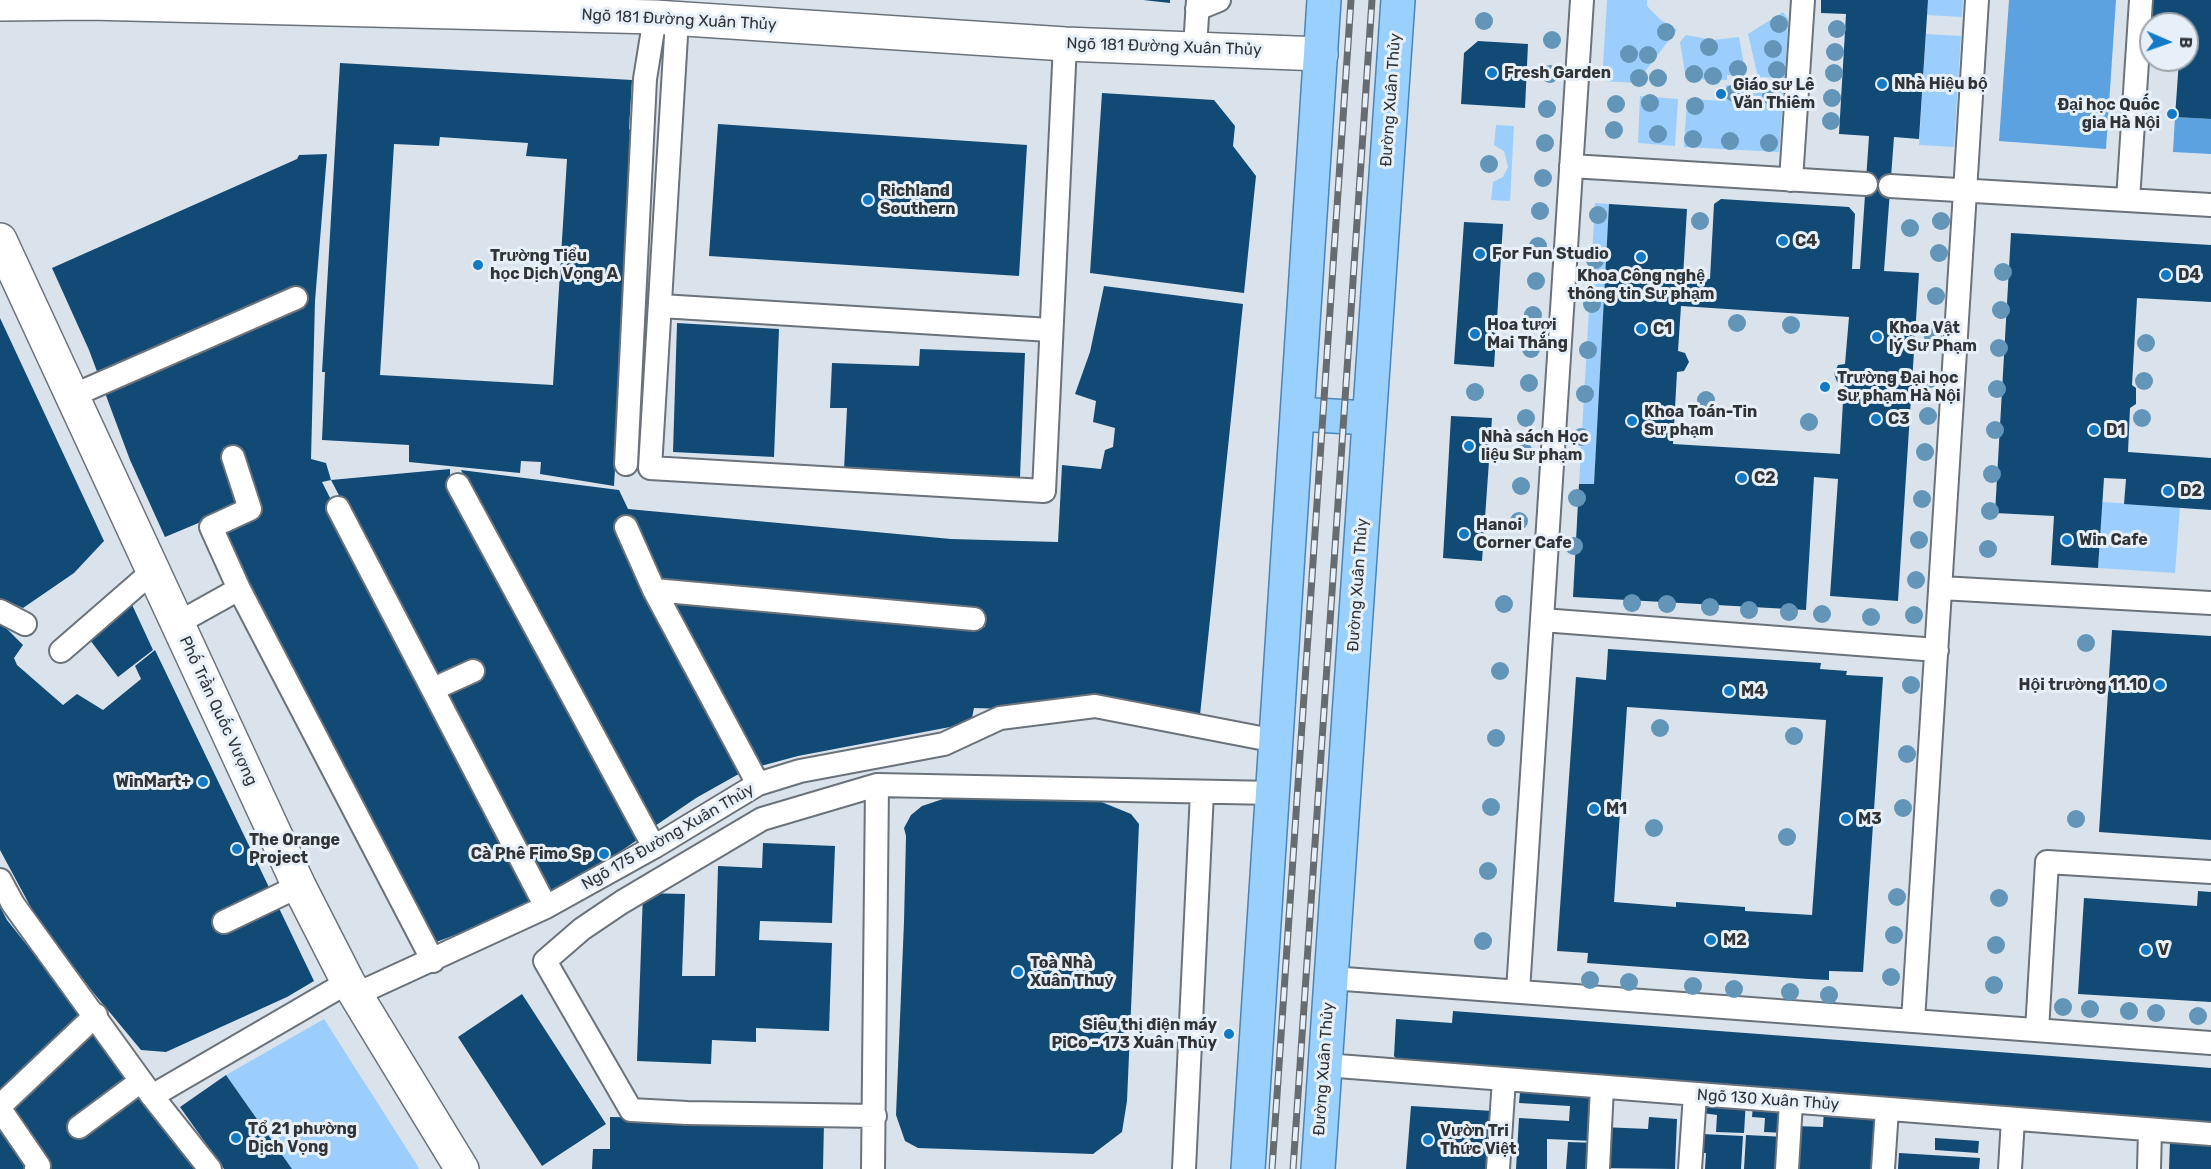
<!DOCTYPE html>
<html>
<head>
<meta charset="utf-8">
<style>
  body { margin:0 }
  #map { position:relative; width:2211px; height:1169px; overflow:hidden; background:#dae3eb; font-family:Rubik,sans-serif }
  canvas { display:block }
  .north { position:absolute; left:2139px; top:12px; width:60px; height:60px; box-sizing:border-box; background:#e7f0f8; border:2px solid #9ea5ab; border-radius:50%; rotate:92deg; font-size:16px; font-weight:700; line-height:24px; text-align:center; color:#303437 }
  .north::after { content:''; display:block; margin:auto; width:21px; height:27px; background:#127ac5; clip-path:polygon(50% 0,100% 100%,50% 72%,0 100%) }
</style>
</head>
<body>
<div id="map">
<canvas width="2211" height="1169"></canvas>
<div class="north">B</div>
</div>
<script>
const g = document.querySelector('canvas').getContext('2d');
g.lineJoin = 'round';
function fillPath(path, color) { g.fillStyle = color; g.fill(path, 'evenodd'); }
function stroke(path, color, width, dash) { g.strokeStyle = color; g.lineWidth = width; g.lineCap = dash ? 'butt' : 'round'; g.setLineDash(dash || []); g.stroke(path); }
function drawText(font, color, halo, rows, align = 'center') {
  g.font = font + ' Rubik,sans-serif'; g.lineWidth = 6; g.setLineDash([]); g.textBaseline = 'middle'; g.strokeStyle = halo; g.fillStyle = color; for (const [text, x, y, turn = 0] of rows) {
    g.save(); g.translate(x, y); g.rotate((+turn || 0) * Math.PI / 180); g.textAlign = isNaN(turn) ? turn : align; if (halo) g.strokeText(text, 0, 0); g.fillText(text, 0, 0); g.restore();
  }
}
fillPath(new Path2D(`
  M1607,0H1647V6L1661,20L1677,30L1636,83L1602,81Z
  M1928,0H1963L1962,17L1927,15Z
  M1783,12L1788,19L1785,78L1758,77L1748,34Z
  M1926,34L1961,36L1954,147L1919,145Z
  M1686,35L1713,40L1739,37L1746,76L1727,75V80L1686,79L1680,42Z
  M1726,85L1784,89L1779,152L1684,147L1687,99L1726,101Z
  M1640,96L1678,99L1675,146L1638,143Z
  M1496,125L1514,126L1510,201L1491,200L1493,182L1503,177L1508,167L1504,151L1494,145Z
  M1595,203L1609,204L1594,484H1579Z
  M2102,502L2180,507L2175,573L2098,568Z
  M324,1019L419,1168L418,1169H292L226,1075Z`), '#9ccefd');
fillPath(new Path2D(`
  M2009,0H2116L2106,149L1999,141Z
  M2175,117L2211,119V154L2173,152Z`), '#5ca2e1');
fillPath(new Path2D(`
  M1143,0H1170V3Z
  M1821,0H1928L1919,139L1894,137L1884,271L1919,273L1898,601L1830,596L1838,479L1814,477L1806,610L1573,597L1579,484H1594L1609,204L1687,209L1683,277L1710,279L1714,204L1721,199L1849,207L1855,214L1852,269H1860L1869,136L1839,134L1846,14L1821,13ZM1681,306L1849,317L1845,364L1838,365L1834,373L1837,382L1844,384L1840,454L1673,444L1677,372L1684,371L1689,362L1685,353L1678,351Z
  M2150,0H2211V119L2175,117L2179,60H2187V24H2151V48H2147Z
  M1478,41L1528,44L1525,108L1461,104L1464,53Z
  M340,63L632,80L629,129L634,130L614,486L540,474L541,462L521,461L520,473L409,462V445L322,440L325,372H322ZM440,137L528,143L526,156L567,159L553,385L380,375L394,144L439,146Z
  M1102,93L1214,100L1235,126L1233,146L1256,176L1244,293L1090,273Z
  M718,124L1027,145L1019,276L709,256Z
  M327,154L315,301L311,459L326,463L331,480L322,482L533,899L484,924L431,944L218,531L258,511L232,446L223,448L244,504L165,537L130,460L89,350L52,268L297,159L299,155Z
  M1464,222L1503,224L1494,367L1454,364Z
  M2011,233L2211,245V302L2137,298L2132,385L2136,388V404L2130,408L2128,452L2211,458V510L2124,504L2126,479L2104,478L2098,568L2051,565L2054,516L1995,513Z
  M1104,286L1243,304L1200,715L974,708L971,723L798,756L757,767L668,598L985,627L984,612L660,582L744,771L696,798L652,828L461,470L619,490L628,509L951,539L1058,542L1062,465L1101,469L1105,450L1113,447L1115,428L1093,422L1096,401L1075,394L1090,352Z
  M0,318L104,541L74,573L23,608L0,598Z
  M677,323L779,329L774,457L673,452Z
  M920,349L1025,353L1020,477L844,470L847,408H830L832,363L919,366Z
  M1451,416L1492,418L1482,561L1443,558Z
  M450,469V485L640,838L595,869L548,897L331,480Z
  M128,596L153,650L118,677L84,632Z
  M0,622L23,645L14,658L17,665L63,705L77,694L103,710L141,679L135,666L155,650L314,981L287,997L166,1052L141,1050L92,991L35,915L0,850Z
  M2112,630L2211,636V840L2099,832Z
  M1608,649L1821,663L1820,669L1847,671L1846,675L1883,677L1863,972L1829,971V980L1808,979L1587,963L1588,953L1557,951L1576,677L1606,680ZM1627,707L1826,720L1812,915L1745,911V907L1676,902V907L1614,902Z
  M970,790L1077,792L1131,814L1139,824L1127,1101L1122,1132L1093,1154L918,1148L905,1141L896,1115L904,922L906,836L904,828L911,815L922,806Z
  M763,843L835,846L832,923L760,921L759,940L832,943L829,1031L756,1028V1042L712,1040L711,1064L637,1061L643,893L685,894L682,976H715L718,866L762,868Z
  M2198,891L2211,892V1002L2078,994L2084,898L2197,906Z
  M0,907L7,920L85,1018L0,1099Z
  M522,994L606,1124L542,1166L458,1037Z
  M1453,1011L2211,1068V1130L1406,1070L1394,1056L1396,1019L1452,1023Z
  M93,1030L169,1137L195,1169H46L51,1164L7,1107Z
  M226,1075L292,1169H224L180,1107Z
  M1521,1083L1599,1087L1594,1141L1547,1139V1169H1516L1519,1118L1569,1121L1570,1106L1519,1103Z
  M1703,1097L1746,1100L1744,1133L1716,1132L1717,1115L1702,1113Z
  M1753,1105L1787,1107L1786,1133L1764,1132L1765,1118L1752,1117Z
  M1411,1106L1493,1111L1490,1169H1406Z
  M1824,1109L1882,1112L1878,1169H1794L1796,1126L1823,1127Z
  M610,1117L824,1121L823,1169H592L593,1149H610Z
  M1649,1117L1677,1119L1675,1169L1601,1168L1602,1127L1648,1129Z
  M0,1123L21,1152L27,1169H0Z
  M1702,1134L1743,1136L1741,1169H1705L1706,1153H1700Z
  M1746,1135L1786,1137L1784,1169H1744Z
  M1935,1138L1979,1141L1978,1153L1935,1150Z
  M2170,1140L2211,1141V1169H2169Z
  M1568,1142L1596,1143L1594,1169H1566Z
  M1899,1153L1980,1158L1979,1169H1898Z`), '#124a76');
const service = new Path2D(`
  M1197,9L1219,0
  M677,19L650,468L1044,491L1065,44
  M1195,48L1198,0
  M1571,166L1866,184
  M1791,180L1803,0
  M1890,186L2211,205
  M2128,200L2141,0
  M661,306L1050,330
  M72,396L296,298
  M233,457L250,509L211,527L239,589L433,961
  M626,464L645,79L655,17
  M458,485L654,847
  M338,508L546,907
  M626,527L654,590L758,784
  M1941,588L2211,603
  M654,590L974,619
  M0,611L25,624
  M1542,620L1937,650
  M178,623L239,589
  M61,651L153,571
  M433,689L473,671
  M0,880L13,904L152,1096L210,1169
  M224,922L299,886
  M1331,978L2211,1043
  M1518,991L1582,0
  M357,994L546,907L654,847L758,784L800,771L944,744L1000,718L1095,706L1276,741
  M1913,1021L1977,0
  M2037,1030L2047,862L2211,872
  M1325,1065L2211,1134
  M152,1096L348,982
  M0,1106L96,1015
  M0,1109L39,1166L36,1169
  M875,1116L687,1113L631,1110L545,961L582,929L622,902L762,819L877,785L1273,793
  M79,1127L141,1081
  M873,1169L877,785
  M1184,1169L1202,792
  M1498,1169L1504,1079
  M1598,1169L1602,1087
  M1690,1169L1695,1094
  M1787,1169L1791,1102
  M1883,1169L1887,1109
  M2010,1169L2013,1119
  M2149,1169L2150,1130`);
const minor = new Path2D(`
  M0,4L89,3L655,17L1065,44L1321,54`);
const tertiary = new Path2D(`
  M0,240L299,886L348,982L462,1169`);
const primary = new Path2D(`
  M1297,414L1369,418
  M1248,1169L1324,0
  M1318,1169L1398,0`);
stroke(service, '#6b727a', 26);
stroke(minor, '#6b727a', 36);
stroke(tertiary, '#6b727a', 36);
stroke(primary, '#4985b8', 36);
stroke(service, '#fff', 22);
stroke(minor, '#fff', 33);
stroke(tertiary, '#fff', 33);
stroke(primary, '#9ad0fe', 33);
const rail = new Path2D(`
  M1272,1169L1351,0
  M1293,1169L1372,0`);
stroke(rail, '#666c70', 7);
stroke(rail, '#e7f0f8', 4.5, [14]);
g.fillStyle = '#6295b8';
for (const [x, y] of [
  [1484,21],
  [1779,24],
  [1837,29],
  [1666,32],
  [1552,40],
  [1709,47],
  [1773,49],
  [1835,52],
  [1629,54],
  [1648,55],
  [1738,69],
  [1777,70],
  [1834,73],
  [1550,74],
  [1694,74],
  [1713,76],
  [1639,78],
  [1658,78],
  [1734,93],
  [1771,96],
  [1832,98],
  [1650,103],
  [1616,104],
  [1695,106],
  [1547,109],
  [1831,121],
  [1614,130],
  [1658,134],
  [1693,139],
  [1730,141],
  [1545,143],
  [1769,143],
  [1489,164],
  [1543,178],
  [1540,211],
  [1598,215],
  [1700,221],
  [1941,221],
  [1910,228],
  [1538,246],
  [1939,253],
  [1595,260],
  [2003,272],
  [1536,281],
  [1936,296],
  [1592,304],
  [2001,310],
  [1533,315],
  [1737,323],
  [1791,325],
  [1933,337],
  [2146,343],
  [1999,348],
  [1531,349],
  [1588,350],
  [1930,379],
  [2144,381],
  [1529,383],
  [1997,389],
  [1475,392],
  [1585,394],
  [1706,400],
  [1928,416],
  [1526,418],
  [2142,418],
  [1809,422],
  [1995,430],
  [1581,437],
  [1524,452],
  [1925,452],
  [1992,474],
  [1521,486],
  [1577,498],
  [1922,499],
  [1990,511],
  [1519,521],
  [1919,540],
  [1574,546],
  [1988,549],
  [1916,580],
  [1632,603],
  [1504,604],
  [1667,604],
  [1710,607],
  [1749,610],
  [1789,612],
  [1822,614],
  [1914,615],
  [1871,617],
  [2086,643],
  [1500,671],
  [1911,685],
  [1660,728],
  [1794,736],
  [1496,738],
  [1907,754],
  [1491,807],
  [1903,808],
  [2076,819],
  [1654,828],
  [1787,837],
  [1488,871],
  [1897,897],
  [1999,898],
  [1894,935],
  [1483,941],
  [1996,945],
  [1891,977],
  [1590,980],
  [1629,982],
  [1994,985],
  [1693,986],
  [1734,989],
  [1790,992],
  [1829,995],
  [2063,1007],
  [2090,1009],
  [2129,1011],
  [2156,1013],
  [2198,1016]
]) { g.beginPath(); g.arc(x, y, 9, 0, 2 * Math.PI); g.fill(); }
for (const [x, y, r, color] of [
  [1492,73,6,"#127ac5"],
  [1882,84,6,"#127ac5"],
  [1721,94,6,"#127ac5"],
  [2172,114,6,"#127ac5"],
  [868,200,6,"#127ac5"],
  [1783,241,6,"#127ac5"],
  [1480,254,6,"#127ac5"],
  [1641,257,6,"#127ac5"],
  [478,265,6,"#127ac5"],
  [2166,275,6,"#127ac5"],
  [1641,329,6,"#127ac5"],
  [1475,334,6,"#127ac5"],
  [1877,337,6,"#127ac5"],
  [1825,387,6,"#127ac5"],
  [1876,419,6,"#127ac5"],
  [1632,421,6,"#127ac5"],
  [2094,430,6,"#127ac5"],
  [1469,446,6,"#127ac5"],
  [1742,478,6,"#127ac5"],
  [2168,491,6,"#127ac5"],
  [1464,534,6,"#127ac5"],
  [2067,540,6,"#127ac5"],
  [2160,685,6,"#127ac5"],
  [1729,691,6,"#127ac5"],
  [203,782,6,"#127ac5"],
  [1594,809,6,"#127ac5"],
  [1846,819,6,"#127ac5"],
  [237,849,6,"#127ac5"],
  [604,854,6,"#127ac5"],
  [1711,940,6,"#127ac5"],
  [2146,950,6,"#127ac5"],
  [1018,972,6,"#127ac5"],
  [1229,1034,6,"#127ac5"],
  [236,1138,6,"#127ac5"],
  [1428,1140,6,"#127ac5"]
]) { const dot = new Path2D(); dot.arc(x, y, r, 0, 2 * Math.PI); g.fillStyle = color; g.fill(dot); stroke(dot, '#e7f0f8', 2); }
drawText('16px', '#303437', '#e7f0f8', [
  ["Ngõ 181 Đường Xuân Thủy",679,20,3],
  ["Ngõ 181 Đường Xuân Thủy",1164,47,2],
  ["Đường Xuân Thủy",1391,100,-86],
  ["Đường Xuân Thủy",1358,585,-86],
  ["Phố Trần Quốc Vượng",218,711,65],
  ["Ngõ 175 Đường Xuân Thủy",668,837,-30],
  ["Đường Xuân Thủy",1324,1069,-86],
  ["Ngõ 130 Xuân Thủy",1768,1100,4]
]);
drawText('bold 16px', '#303437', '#e7f0f8', [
  ["Fresh Garden",1504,73],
  ["Nhà Hiệu bộ",1894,84],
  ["Giáo sư Lê",1733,85],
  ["Văn Thiêm",1733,103],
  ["Đại học Quốc",2160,105,"right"],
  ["gia Hà Nội",2160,123,"right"],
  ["Richland",880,191],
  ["Southern",880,209],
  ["C4",1795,241],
  ["For Fun Studio",1492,254],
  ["Trường Tiểu",490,256],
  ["học Dịch Vọng A",490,274],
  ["D4",2178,275],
  ["Khoa Công nghệ",1641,276,"center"],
  ["thông tin Sư phạm",1641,294,"center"],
  ["Hoa tươi",1487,325],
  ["Mai Thắng",1487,343],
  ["Khoa Vật",1889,328],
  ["lý Sư Phạm",1889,346],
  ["C1",1653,329],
  ["Trường Đại học",1837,378],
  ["Sư phạm Hà Nội",1837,396],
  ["Khoa Toán-Tin",1644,412],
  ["Sư phạm",1644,430],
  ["C3",1888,419],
  ["D1",2106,430],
  ["Nhà sách Học",1481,437],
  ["liệu Sư phạm",1481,455],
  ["C2",1754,478],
  ["D2",2180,491],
  ["Hanoi",1476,525],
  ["Corner Cafe",1476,543],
  ["Win Cafe",2079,540],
  ["Hội trường 11.10",2148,685,"right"],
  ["M4",1741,691],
  ["WinMart+",191,782,"right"],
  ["M1",1606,809],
  ["M3",1858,819],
  ["The Orange",249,840],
  ["Project",249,858],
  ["Cà Phê Fimo Sp",592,854,"right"],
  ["M2",1723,940],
  ["V",2158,950],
  ["Toà Nhà",1030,963],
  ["Xuân Thuỷ",1030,981],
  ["Siêu thị điện máy",1217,1025,"right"],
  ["PiCo - 173 Xuân Thủy",1217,1043,"right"],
  ["Tổ 21 phường",248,1129],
  ["Dịch Vọng",248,1147],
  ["Vườn Tri",1440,1131],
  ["Thức Việt",1440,1149]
], 'left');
</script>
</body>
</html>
